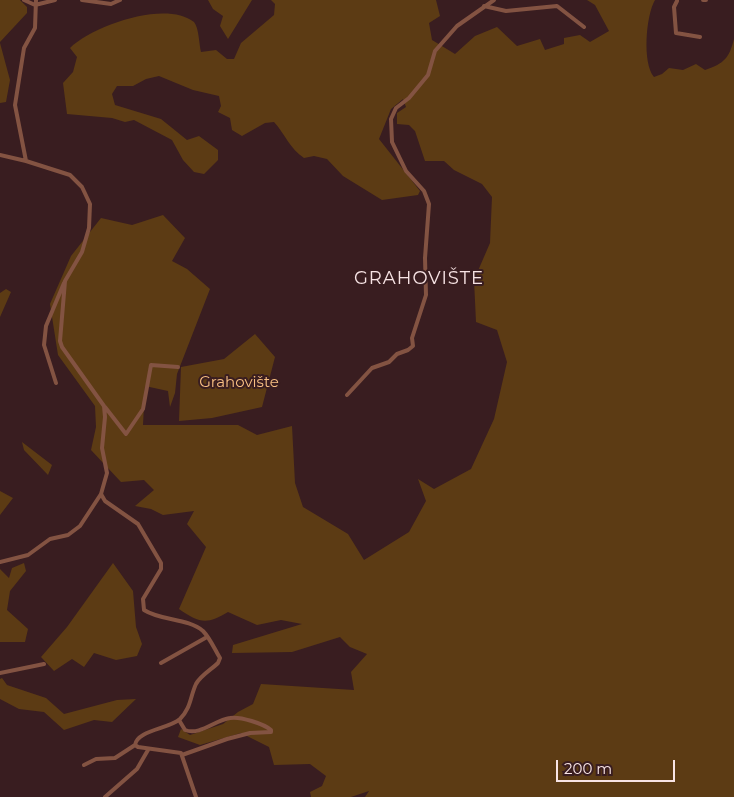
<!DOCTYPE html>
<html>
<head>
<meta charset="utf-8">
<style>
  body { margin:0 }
  #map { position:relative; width:734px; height:797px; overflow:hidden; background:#391d20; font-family:Montserrat,sans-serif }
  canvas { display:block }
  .scale { position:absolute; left:556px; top:760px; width:119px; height:22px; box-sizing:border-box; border:2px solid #f8e4e5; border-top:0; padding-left:6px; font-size:15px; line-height:18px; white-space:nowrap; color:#f8e4e5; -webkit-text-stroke:4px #391d20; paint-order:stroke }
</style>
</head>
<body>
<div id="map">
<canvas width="734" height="797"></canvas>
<div class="scale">200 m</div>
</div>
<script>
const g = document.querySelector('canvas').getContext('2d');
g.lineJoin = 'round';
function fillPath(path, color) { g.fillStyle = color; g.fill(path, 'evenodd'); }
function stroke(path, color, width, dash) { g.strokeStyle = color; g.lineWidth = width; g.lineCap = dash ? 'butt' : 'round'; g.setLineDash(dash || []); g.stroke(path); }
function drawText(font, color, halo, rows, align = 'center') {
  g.font = font + ' Montserrat,sans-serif'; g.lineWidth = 4; g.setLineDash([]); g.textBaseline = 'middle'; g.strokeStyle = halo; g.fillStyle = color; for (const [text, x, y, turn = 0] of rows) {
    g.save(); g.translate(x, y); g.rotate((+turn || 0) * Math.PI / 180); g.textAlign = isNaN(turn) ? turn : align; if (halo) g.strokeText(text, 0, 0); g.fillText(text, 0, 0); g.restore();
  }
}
fillPath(new Path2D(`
  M0,0H20L27,7V13L0,42Z
  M208,0H252L228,39L220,26L223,16L213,9Z
  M271,0H436L440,16L429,23L432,40L455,54L475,36L497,27L517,46L540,39L545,50L564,44V38L580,35L590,42L609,31L595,5L587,0H655C646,15 642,63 654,77L662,74L669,68L683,70L696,64L705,70C725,63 729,58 734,39V797H365L369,791L351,797H311L310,792L322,786L326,776L310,764L274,765L269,747L241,733L200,745L178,737L181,729L190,735L223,724L238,712L253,704L261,684L354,690L351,672L367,654L350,647L340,637L292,652L232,653L233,645L302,624L281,620L257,625L228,612C207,625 199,623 179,609L206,547L187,524L194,511L163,515L151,509L135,506L154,490L144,480L121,482L91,450L96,427L95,406L58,355L50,304L71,256L101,218L132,225L163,215L185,238L172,261L187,269L210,289L177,374L175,393L170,407L168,391L145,386L143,425H238L257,435L292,426L295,483L303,507L348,534L364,560L409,532L426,501L418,479L434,489L471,469L494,419L507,362L497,330L476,322L474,280L490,243L492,197L482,184L454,170L444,161H425L415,131L409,125L397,124V113L406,107L403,99L391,109L379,139L420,191L418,195L382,200L343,176L327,159L314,156L304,158C290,149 285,134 274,122L265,123L242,136L232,130L230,118L218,112L221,106L219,96L193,90L159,76L146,79L133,86H117L112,94L115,105L161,119L187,140L199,136L218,150V160L204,174L194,172L183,160L172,140L134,120L125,122L112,118L67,114L63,83L73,72L77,57L70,48C94,25 166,0 194,22C199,28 199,44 201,52L216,50L227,59H234L241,43L274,15L275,4Z
  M0,43L10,80L6,102L0,103Z
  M6,289L11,292L0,317V293Z
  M255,334L275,357L262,407L212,418L179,421L181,367L224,359Z
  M22,442L52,465L48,475L24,450Z
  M0,491L13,498L0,515Z
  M24,563L26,571L10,591L7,610L28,629L25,642H0V569L9,578L12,568Z
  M113,563L133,591L136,627L142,644L137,656L116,660L94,653L84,667L72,659L54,671L41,657L67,627Z
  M2,678L7,685L46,698L64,714L117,700L136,699L112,722L94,720L64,730L44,712L19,709L0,699V679Z`), '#5c3b14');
stroke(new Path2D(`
  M24,0L35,5L55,0
  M82,0L111,4L120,0
  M703,0H706
  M677,1L674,7L676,33L700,37
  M484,6L506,11L557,6L584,27
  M0,155L26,161
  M56,383L44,345L46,326L64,283
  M347,395L372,368L389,362L397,354L408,350L413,346L412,338L426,295L425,258L429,204L424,191L406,171L392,142L391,119L396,108L409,98L428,75L435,51L457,26L494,0
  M105,407L126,434L143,409L151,365L178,367
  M101,494L105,501L138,524L161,563V569L143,599L144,610C161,621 188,618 203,631C210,638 215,650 220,658L218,663C212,669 200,676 196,684C190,697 191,708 180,719C169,729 137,730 135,745L138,747L181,753L196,797
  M0,562L28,555L50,539L68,535L80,526L101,494L107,473L102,448L105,417L104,406L62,347L60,341L65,281L82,252L89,228L90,204L82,187L70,175L26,161L15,105L24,48L35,28L36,0
  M161,663L207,637
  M0,673L44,664
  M179,720L185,730C200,736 215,720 230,718C240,716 264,724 271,730V732L250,733L227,739L182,755
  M84,765L96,759L115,758L135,745
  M105,797L137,769L148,750`), '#835342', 4);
drawText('15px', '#f9c083', '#391d20', [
  ["Grahovište",239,383]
]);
g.letterSpacing = '1px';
drawText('18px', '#f8e4e5', '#391d20', [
  ["GRAHOVIŠTE",419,279]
]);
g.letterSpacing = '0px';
</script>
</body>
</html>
